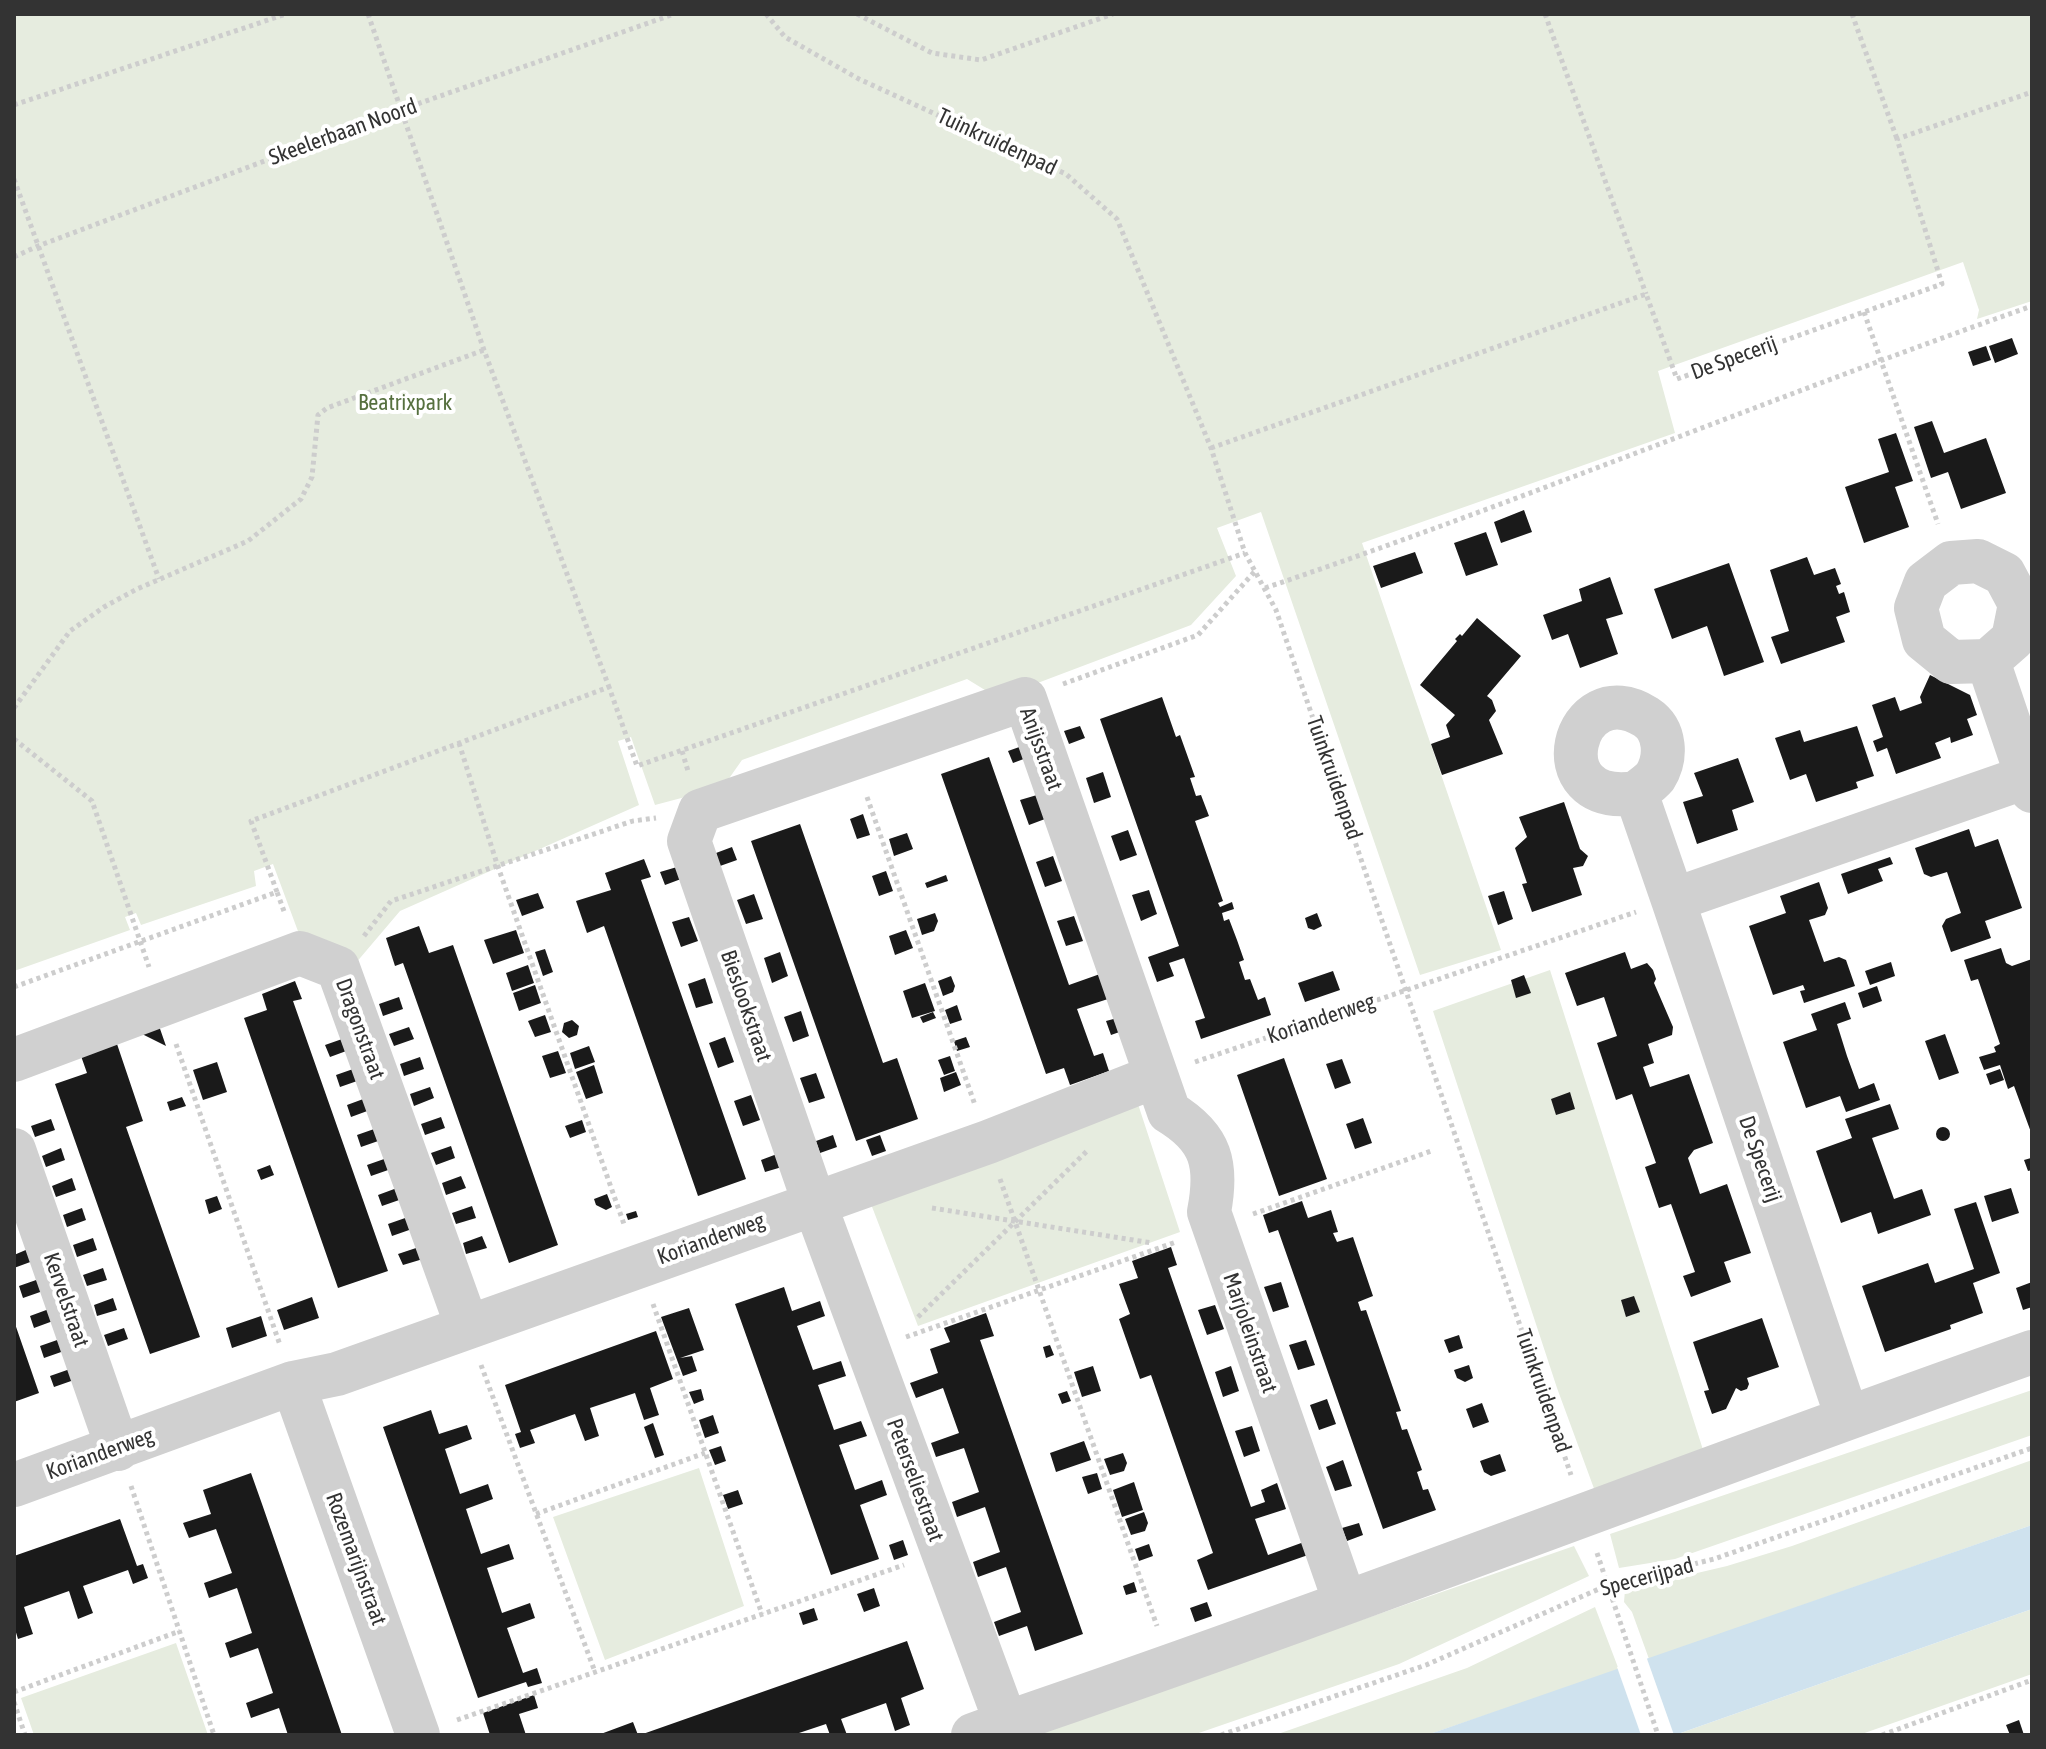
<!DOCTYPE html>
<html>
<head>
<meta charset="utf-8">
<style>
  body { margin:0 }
  #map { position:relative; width:2046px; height:1749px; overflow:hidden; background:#fff; font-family:"Asap Condensed",sans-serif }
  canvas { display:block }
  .frame { position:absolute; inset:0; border:16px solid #333; pointer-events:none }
</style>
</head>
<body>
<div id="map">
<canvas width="2046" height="1749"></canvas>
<div class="frame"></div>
</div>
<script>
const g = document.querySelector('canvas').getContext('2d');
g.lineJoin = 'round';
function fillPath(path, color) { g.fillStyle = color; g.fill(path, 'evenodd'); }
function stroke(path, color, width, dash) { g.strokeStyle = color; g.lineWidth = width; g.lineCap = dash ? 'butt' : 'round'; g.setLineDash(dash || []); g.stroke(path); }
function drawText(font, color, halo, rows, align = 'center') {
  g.font = font + ' "Asap Condensed",sans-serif'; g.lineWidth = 8; g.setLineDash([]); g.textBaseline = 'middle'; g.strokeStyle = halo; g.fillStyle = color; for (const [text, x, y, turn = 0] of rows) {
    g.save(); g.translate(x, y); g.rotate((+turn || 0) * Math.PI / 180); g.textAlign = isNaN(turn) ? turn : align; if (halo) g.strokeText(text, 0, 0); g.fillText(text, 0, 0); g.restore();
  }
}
fillPath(new Path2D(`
  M14,14H2032V301L1977,319L1979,310L1963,262L1658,371L1675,433L1362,543L1501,950L1420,975L1261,512L1217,528L1236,576L1191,625L998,698L967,679L742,760L723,787L655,805L631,737L618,741L639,805L400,911L355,964L302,942L273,864L254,871L256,886L141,925L136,913L125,917L130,930L14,971Z
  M1550,970L1705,1456L1596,1494L1557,1388L1433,1011Z
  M1137,1101L1180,1232L918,1326L869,1199Z
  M2032,1390V1435L1675,1559L1619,1568L1610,1534Z
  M2032,1460V1525L1649,1659L1632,1612L1624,1602L1625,1590L1727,1566L1792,1546Z
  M699,1468L744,1606L605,1660L553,1517Z
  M1574,1546L1589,1576L1399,1664L1193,1735H1031Z
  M1595,1607L1619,1670L1427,1735H1275L1467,1668Z
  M2032,1609V1674L1859,1735H1675Z
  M176,1643L208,1735H34L21,1698Z`), '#e6ecdf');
fillPath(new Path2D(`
  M2032,1525V1609L1675,1735H1427Z`), '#cfe2ee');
fillPath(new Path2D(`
  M1646,1656L1674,1735H1641L1617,1667Z`), '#fff');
fillPath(new Path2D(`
  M2012,338L2018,354L1995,363L1989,346Z
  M1986,346L1991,360L1973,366L1968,352Z
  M1932,421L1944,453L1986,438L2006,493L1961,509L1948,472L1931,478L1914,427Z
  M1896,433L1913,481L1895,487L1909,527L1864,543L1845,487L1889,472L1878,439Z
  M1524,510L1532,532L1501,543L1494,522Z
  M1486,532L1498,565L1466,576L1454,543Z
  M1415,552L1423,573L1381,588L1373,566Z
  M1807,557L1814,575L1835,568L1841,584L1836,586L1839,594L1844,592L1850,612L1836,617L1845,642L1781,664L1771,637L1789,631L1770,570Z
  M1729,563L1764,662L1724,676L1707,626L1672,639L1654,589Z
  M1610,577L1623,614L1606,619L1618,654L1580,668L1568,634L1552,640L1543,615L1582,601L1579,589Z
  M1477,618L1521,656L1487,696L1492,700L1496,711L1489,720L1503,754L1442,775L1431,744L1450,737L1446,725L1455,715L1420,685L1457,641L1455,639L1460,634L1462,636Z
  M1930,675L1970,695L1977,715L1967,719L1973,735L1951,743L1950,737L1935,743L1941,758L1896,774L1887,748L1877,752L1873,741L1883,737L1872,705L1895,697L1900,711L1922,703L1920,697Z
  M1162,697L1176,737L1180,735L1195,777L1190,778L1196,796L1201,795L1209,816L1195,821L1223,901L1218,903L1220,907L1232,902L1234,909L1222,913L1224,921L1229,919L1237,940L1244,960L1239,962L1245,980L1250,979L1258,1000L1265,997L1271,1015L1201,1039L1195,1021L1205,1018L1184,958L1169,963L1174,976L1157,982L1148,957L1179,946L1100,719Z
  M1080,726L1085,738L1069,744L1064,731Z
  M1857,726L1874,776L1856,782L1858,788L1816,802L1806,774L1790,780L1775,738L1800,730L1804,742Z
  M1025,745L1029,757L1013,763L1008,751Z
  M989,757L1069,985L1100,974L1108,999L1077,1009L1094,1056L1103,1053L1109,1071L1070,1085L1064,1068L1046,1074L941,774Z
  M1738,758L1754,802L1732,810L1738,830L1697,844L1683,802L1703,796L1694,773Z
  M1103,772L1111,797L1094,803L1086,778Z
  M1037,795L1045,819L1029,825L1020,800Z
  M1564,802L1580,849L1588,856L1583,866L1573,868L1582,895L1532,912L1522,884L1527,883L1515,848L1527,837L1519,817Z
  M863,814L870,835L857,839L850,819Z
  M800,824L883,1063L897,1058L918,1119L856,1141L751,841Z
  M1969,829L1975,847L1998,839L2022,908L1985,921L1991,938L1951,952L1942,926L1946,919L1961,913L1947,872L1931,877L1924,874L1915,848Z
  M1128,830L1137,855L1120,861L1111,836Z
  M907,833L913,849L894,856L889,839Z
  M732,847L737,860L720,866L716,853Z
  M1053,856L1062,881L1045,887L1036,862Z
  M1890,857L1893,864L1878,869L1883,881L1848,894L1841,874Z
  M644,859L651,877L641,880L746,1179L698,1196L604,926L587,933L576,901L611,890L605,873Z
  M677,867L681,879L665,885L660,872Z
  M886,871L893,891L879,896L872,876Z
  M946,875L948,881L927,888L925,883Z
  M1819,882L1828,908L1825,915L1809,920L1824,962L1839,957L1846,960L1855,986L1804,1003L1800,991L1805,990L1803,985L1773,995L1749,926L1786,913L1780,896Z
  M1149,890L1157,914L1141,921L1132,895Z
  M1504,891L1513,919L1498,925L1488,896Z
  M538,893L544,908L522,916L516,900Z
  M754,894L763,919L746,924L737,900Z
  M935,913L938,921L934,931L922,935L917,919Z
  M1317,913L1322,926L1314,930L1308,928L1305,918Z
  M1074,916L1083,941L1066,946L1057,921Z
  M689,917L698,941L681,947L672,922Z
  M419,926L429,953L453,945L558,1245L509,1263L403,963L395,966L386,938Z
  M516,930L524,953L493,964L484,940Z
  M906,930L913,948L895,955L889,936Z
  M2001,948L2006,963L2012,966L2032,959V1135L2014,1086L2008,1089L2000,1065L1984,1070L1979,1057L1996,1052L1994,1047L2000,1044L1978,979L1971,981L1964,960Z
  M545,949L553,972L543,976L535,952Z
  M780,952L788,976L772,983L764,958Z
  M1625,952L1631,969L1647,963L1653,970L1656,979L1654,983L1673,1027L1672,1035L1648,1044L1654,1063L1643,1067L1650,1087L1689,1074L1713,1143L1694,1150L1688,1158L1700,1194L1727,1184L1751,1253L1724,1262L1731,1282L1691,1297L1683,1276L1695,1272L1671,1204L1659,1208L1645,1167L1656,1163L1632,1094L1616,1100L1597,1043L1617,1036L1604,997L1577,1006L1565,973Z
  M1891,962L1895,976L1870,985L1865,971Z
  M528,965L534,983L512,991L506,973Z
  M1333,971L1340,990L1305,1002L1298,983Z
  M1524,975L1531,993L1516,998L1511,980Z
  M951,976L955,986L953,992L943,996L938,981Z
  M705,978L713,1003L696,1008L688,984Z
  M295,981L302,999L293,1001L388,1271L338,1288L244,1018L267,1010L262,994Z
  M925,983L935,1011L912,1018L903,991Z
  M535,985L541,1003L519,1011L513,993Z
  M1877,986L1882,1001L1863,1008L1858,993Z
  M399,997L403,1009L383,1016L379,1004Z
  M1845,1002L1851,1019L1837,1024L1847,1056L1859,1089L1874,1083L1880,1100L1846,1112L1840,1096L1806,1108L1783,1042L1817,1030L1811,1014Z
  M957,1005L962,1020L950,1024L945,1010Z
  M801,1011L809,1036L793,1042L784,1017Z
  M933,1012L936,1018L923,1023L920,1017Z
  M545,1015L551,1032L535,1037L528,1021Z
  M1121,1017L1125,1030L1111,1035L1106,1021Z
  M572,1020L579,1026L577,1035L569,1038L562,1032L564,1023Z
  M158,1023L166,1046L134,1030Z
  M409,1027L414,1039L394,1046L389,1034Z
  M1945,1034L1959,1073L1939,1080L1925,1041Z
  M725,1037L734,1062L718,1068L709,1043Z
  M966,1037L970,1047L957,1051L954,1041Z
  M345,1038L349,1050L330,1057L325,1045Z
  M117,1044L143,1121L126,1127L200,1337L150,1354L55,1084L87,1073L81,1056Z
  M589,1046L595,1062L575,1069L570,1053Z
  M558,1051L566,1073L550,1078L542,1056Z
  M950,1056L955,1071L944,1075L938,1060Z
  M420,1057L424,1069L404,1076L400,1064Z
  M1284,1058L1327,1179L1279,1196L1237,1075Z
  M1342,1059L1351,1083L1335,1089L1326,1064Z
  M217,1062L227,1092L203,1100L193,1070Z
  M594,1065L603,1093L586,1099L576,1072Z
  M356,1068L360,1080L340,1087L336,1075Z
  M2000,1069L2004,1080L1990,1085L1986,1074Z
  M956,1072L961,1085L944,1092L940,1078Z
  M816,1073L825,1098L809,1103L800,1078Z
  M430,1087L434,1098L414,1106L410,1094Z
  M1570,1092L1575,1109L1556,1115L1551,1099Z
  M751,1095L760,1120L743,1126L734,1101Z
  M182,1097L186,1106L170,1111L167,1102Z
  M366,1098L370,1110L351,1117L347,1105Z
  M1890,1104L1899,1129L1872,1138L1894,1199L1922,1189L1931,1215L1878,1234L1871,1212L1841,1223L1816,1151L1852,1138L1845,1119Z
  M441,1117L445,1128L425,1135L421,1124Z
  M1363,1118L1372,1143L1355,1149L1346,1124Z
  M51,1119L55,1130L35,1137L31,1126Z
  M582,1120L586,1132L570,1138L565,1126Z
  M1936 1134a7 7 0 1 1 14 0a7 7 0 1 1-14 0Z
  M377,1128L381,1140L361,1147L357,1135Z
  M833,1135L837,1147L820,1153L816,1141Z
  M880,1135L886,1151L872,1156L866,1140Z
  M451,1146L455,1158L436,1165L431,1153Z
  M61,1148L65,1160L46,1167L42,1156Z
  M777,1154L782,1167L765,1172L761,1160Z
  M387,1158L391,1169L371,1176L367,1165Z
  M2031,1158L2032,1170L2028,1171L2024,1160Z
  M270,1165L274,1175L261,1180L257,1170Z
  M461,1176L466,1188L446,1195L442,1183Z
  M72,1178L76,1190L56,1197L52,1186Z
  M397,1188L402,1199L382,1206L378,1195Z
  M2011,1188L2019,1213L1992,1222L1984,1196Z
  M607,1194L612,1207L606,1210L596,1205L594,1199Z
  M217,1196L222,1209L209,1214L205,1200Z
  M1302,1201L1308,1218L1331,1210L1338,1232L1333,1233L1337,1242L1353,1237L1373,1296L1358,1302L1361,1311L1366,1310L1401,1411L1396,1412L1402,1430L1407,1429L1422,1470L1417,1472L1423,1490L1428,1489L1436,1510L1383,1529L1278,1230L1269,1233L1263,1215Z
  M1976,1202L2000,1273L1973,1283L1983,1313L1950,1325L1951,1329L1885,1352L1862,1286L1928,1263L1935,1283L1974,1269L1954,1209Z
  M472,1206L476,1218L456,1224L452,1213Z
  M82,1208L86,1220L67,1227L63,1215Z
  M636,1211L638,1217L628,1220L626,1214Z
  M408,1217L412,1229L392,1236L388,1224Z
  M482,1236L487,1248L466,1254L463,1243Z
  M93,1238L97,1250L77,1257L73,1245Z
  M419,1247L423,1259L403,1265L398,1254Z
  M1171,1247L1177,1265L1168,1268L1251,1507L1265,1502L1261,1490L1277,1483L1286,1509L1255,1519L1268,1555L1304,1542L1308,1555L1208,1590L1197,1560L1213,1553L1151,1375L1140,1379L1119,1319L1130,1314L1119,1284L1138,1278L1132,1261Z
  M28,1249L33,1261L14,1268V1255Z
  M103,1268L107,1280L87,1286L83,1275Z
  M39,1279L43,1291L23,1298L19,1286Z
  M1281,1282L1289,1307L1273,1312L1264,1287Z
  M2032,1282V1307L2023,1310L2016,1288Z
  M784,1287L792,1311L820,1301L825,1316L797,1326L813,1370L841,1361L846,1376L818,1385L834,1430L861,1421L867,1436L839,1445L855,1490L882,1480L887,1495L860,1505L879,1559L831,1575L735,1304Z
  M1634,1296L1640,1312L1626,1317L1621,1300Z
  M312,1297L319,1318L284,1330L277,1310Z
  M113,1298L117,1310L97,1316L94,1305Z
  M1215,1305L1224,1329L1207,1335L1198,1310Z
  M689,1308L704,1350L680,1358L692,1356L697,1371L683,1376L661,1317Z
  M49,1309L53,1321L34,1328L30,1316Z
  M986,1313L994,1336L980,1340L1083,1634L1035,1651L1027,1626L999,1636L994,1622L1021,1612L1006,1567L978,1577L973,1562L1000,1552L985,1507L957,1517L952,1502L979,1492L964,1448L936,1457L931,1443L959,1433L943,1388L916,1398L910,1383L938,1373L930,1349L950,1342L944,1328Z
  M261,1316L267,1336L232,1348L226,1328Z
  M1762,1318L1779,1367L1747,1378L1749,1384L1747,1389L1741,1391L1736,1388L1726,1409L1712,1414L1704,1391L1709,1390L1693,1342Z
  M14,1321L39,1393L14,1402Z
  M124,1328L128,1339L108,1346L104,1335Z
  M656,1331L673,1379L650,1388L659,1415L644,1420L635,1393L590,1408L599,1436L585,1441L575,1414L530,1430L535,1443L520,1448L515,1434L521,1432L505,1385Z
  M1459,1335L1463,1348L1449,1353L1444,1340Z
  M60,1339L64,1351L44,1358L40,1346Z
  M1306,1340L1315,1365L1298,1370L1289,1345Z
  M1050,1345L1054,1355L1046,1358L1043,1347Z
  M1469,1365L1473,1378L1465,1382L1457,1378L1454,1370Z
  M1093,1366L1101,1391L1082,1397L1074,1372Z
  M1231,1366L1239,1391L1223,1397L1215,1372Z
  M70,1369L74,1380L54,1387L50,1376Z
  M701,1389L704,1400L694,1404L689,1392Z
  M1067,1391L1071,1401L1062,1404L1058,1394Z
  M1327,1399L1336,1424L1319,1430L1310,1405Z
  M1482,1403L1489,1422L1473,1428L1466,1409Z
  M431,1410L439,1434L467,1425L472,1439L445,1449L460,1494L488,1484L493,1499L466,1509L481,1554L509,1544L514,1559L487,1568L502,1613L530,1603L535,1618L507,1628L523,1673L537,1668L542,1683L528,1687L526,1682L478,1698L383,1427Z
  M713,1415L719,1433L705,1438L699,1420Z
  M653,1423L664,1455L655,1458L644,1427Z
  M1252,1426L1260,1451L1244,1457L1235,1431Z
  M1084,1441L1091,1460L1056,1472L1050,1453Z
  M721,1446L726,1461L715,1465L709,1450Z
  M1123,1453L1127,1463L1124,1471L1110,1475L1104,1459Z
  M1500,1454L1506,1471L1491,1476L1484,1472L1480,1461Z
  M1343,1460L1352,1486L1335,1491L1326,1467Z
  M251,1473L262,1504L342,1735H288L279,1708L251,1718L246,1703L273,1693L258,1648L230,1658L225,1643L252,1633L237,1588L209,1598L204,1583L232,1573L216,1529L189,1538L183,1523L211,1514L203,1490Z
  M1097,1473L1102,1489L1088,1494L1082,1477Z
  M1134,1482L1143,1510L1122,1517L1113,1490Z
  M738,1490L743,1504L728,1509L723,1495Z
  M1144,1512L1148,1523L1145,1531L1131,1535L1125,1519Z
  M120,1519L137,1566L143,1564L148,1578L133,1584L128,1570L83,1586L93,1613L78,1619L69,1591L24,1607L33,1634L18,1639L14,1626V1556Z
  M1359,1523L1363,1535L1347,1541L1342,1528Z
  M903,1540L908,1555L894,1560L889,1545Z
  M1149,1544L1153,1556L1139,1561L1135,1549Z
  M1134,1582L1137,1592L1126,1595L1123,1586Z
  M874,1588L880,1606L864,1612L857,1594Z
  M1207,1602L1212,1616L1195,1622L1190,1608Z
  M814,1608L818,1620L803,1625L799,1613Z
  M907,1641L924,1689L901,1698L910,1725L895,1731L886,1703L841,1719L847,1735H830L826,1724L793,1735H640Z
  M534,1695L538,1708L519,1714L526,1735H490L483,1713Z
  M2019,1720L2024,1735H2010L2006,1725Z
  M633,1722L638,1735H598Z`), '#1a1a1a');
stroke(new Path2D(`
  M368,14L484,350L609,687
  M766,14L785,37L859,79L1066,174L1117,219L1211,448L1245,553L1276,610L1571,1475
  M857,14L932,53L981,60L1113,14
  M1545,14L1646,294
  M1852,14L1897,139
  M14,105L286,14
  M14,179L159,579
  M14,257L38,246L403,109L674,14
  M1864,312L1938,524
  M1211,448L1646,294L1677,379L1942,284L1897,139L2032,92
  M1265,588C1523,501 1775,396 2032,306
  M1063,684L1198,635L1256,570
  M14,708L70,631L104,607L137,589L248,541L301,499L312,477L318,415L327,408L484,350
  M14,739L92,801L149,967
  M459,743L497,864L625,1227
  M682,751L688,771
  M867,797L975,1105
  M277,892L251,821L609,687L637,766L1245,553
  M364,936L391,901L633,821L656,818
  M14,987L277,892L285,914
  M176,1044L280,1345
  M1195,1062L1636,912
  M1000,1179L1157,1626
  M932,1208L1152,1243
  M1253,1214L1434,1150
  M653,1304L762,1614
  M918,1317L1088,1150
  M906,1337L1176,1242
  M481,1365L595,1672
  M131,1486L214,1735
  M536,1514L705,1453
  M1597,1553L1658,1735
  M14,1692L180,1631
  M14,1702L25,1735
  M457,1720L904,1565
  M1221,1735L1426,1665L1608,1585L1714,1559L2032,1448
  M1882,1735L2032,1680`), '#cdcdcd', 5, [4, 4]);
stroke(new Path2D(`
  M1988,661L2013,639L2020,604L2004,574L1978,561L1951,563L1926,582L1916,608L1924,640L1951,662L1988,661L2032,791
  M1636,793C1538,808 1573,671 1646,717C1666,730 1667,758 1655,777C1650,783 1642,788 1636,793L1673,900
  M14,1060L300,953L338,968L467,1326
  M14,1150L118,1449
  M293,1383L418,1735
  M1847,1417L1673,900L2032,775
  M14,1485L293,1383L337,1374L988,1142L1156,1076
  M1006,1723C1350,1606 1689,1473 2032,1352
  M973,1735L1006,1723L814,1202L689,841L700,811L1025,699L1169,1112C1212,1138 1218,1165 1209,1212L1345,1602`), '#d0d0d0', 44);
drawText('22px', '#333', '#fff', [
  ["Skeelerbaan Noord",343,132,-20],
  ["Tuinkruidenpad",997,142,25],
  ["De Specerij",1734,358,-20],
  ["Anijsstraat",1041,749,70],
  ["Tuinkruidenpad",1334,778,71],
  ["Bieslookstraat",746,1006,71],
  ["Korianderweg",1321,1019,-19],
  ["Dragonstraat",360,1029,70],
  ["De Specerij",1760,1159,71],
  ["Korianderweg",711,1239,-20],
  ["Kervelstraat",66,1300,71],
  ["Marjoleinstraat",1250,1333,71],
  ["Tuinkruidenpad",1543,1391,71],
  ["Korianderweg",100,1454,-20],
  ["Peterseliestraat",915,1480,70],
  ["Rozemarijnstraat",356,1559,70],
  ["Specerijpad",1647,1577,-15]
]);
drawText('22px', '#56703f', '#fff', [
  ["Beatrixpark",405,403]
]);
</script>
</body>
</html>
